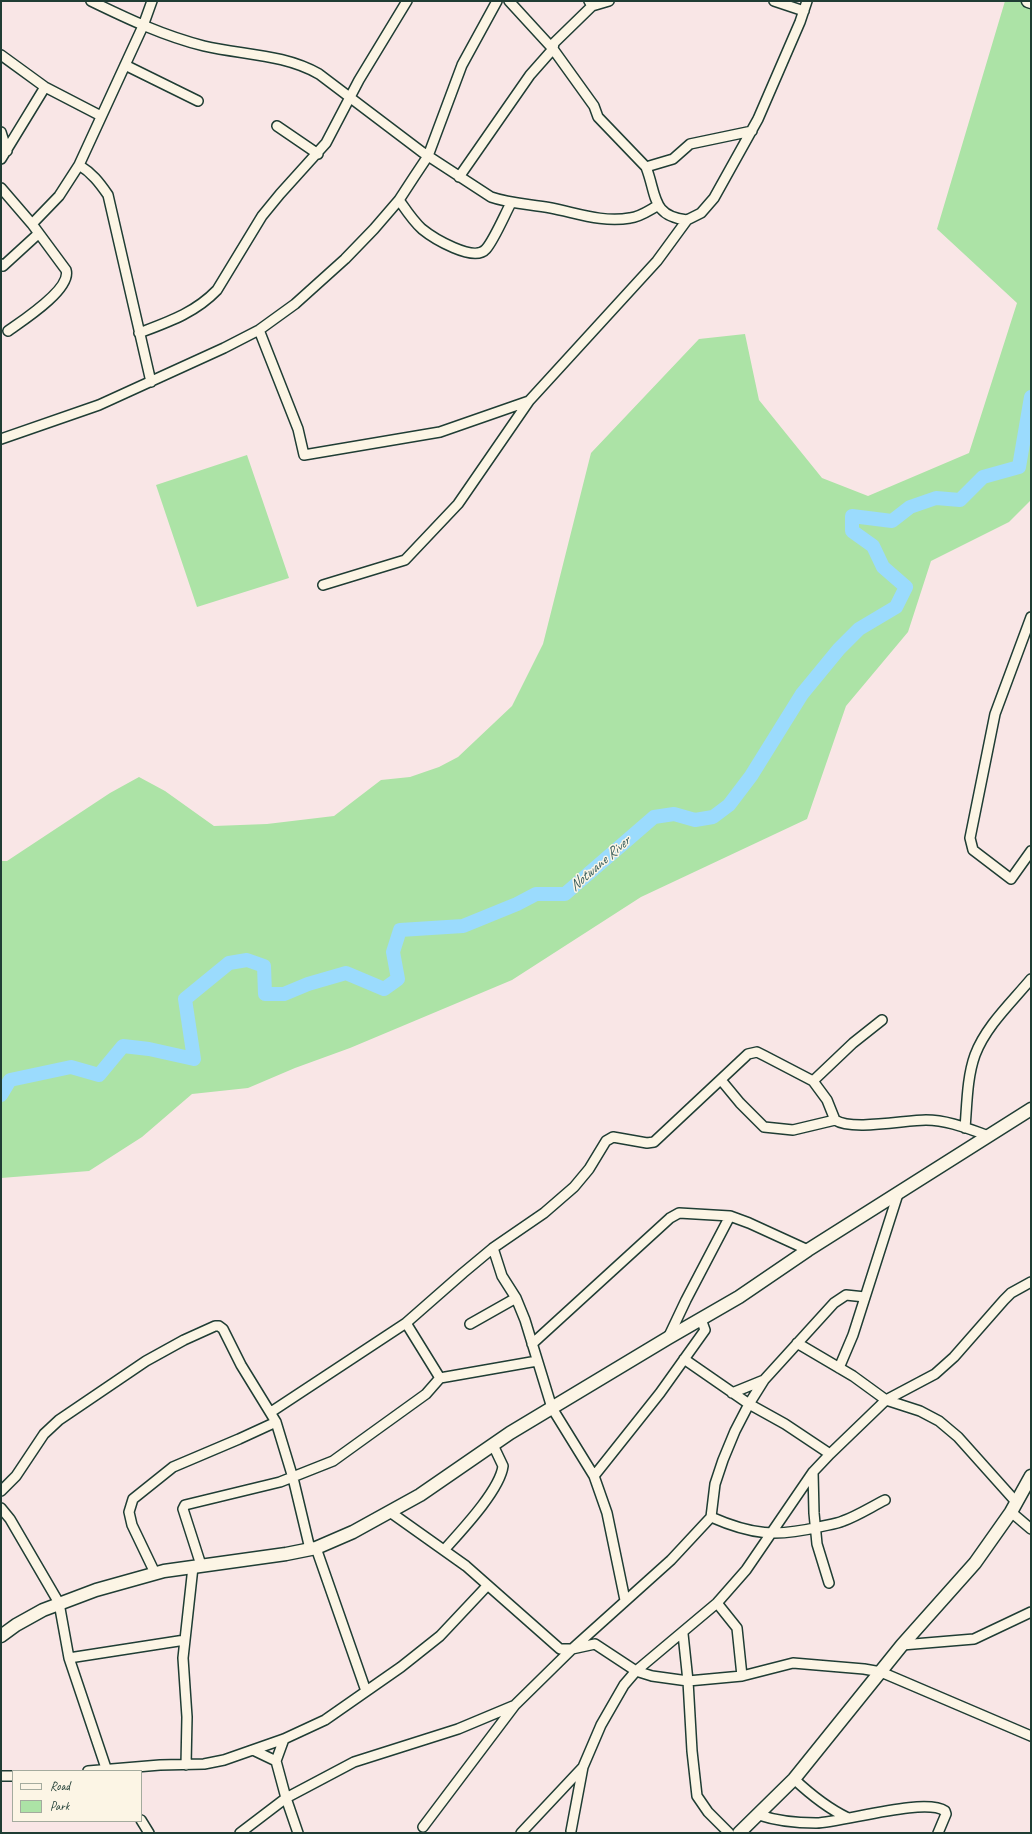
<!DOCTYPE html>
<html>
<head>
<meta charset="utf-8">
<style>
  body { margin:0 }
  #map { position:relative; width:1032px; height:1834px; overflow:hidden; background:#f9e6e6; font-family:Caveat,sans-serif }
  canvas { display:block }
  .frame { position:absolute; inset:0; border:2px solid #1f3d34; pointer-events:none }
  .legend { position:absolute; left:12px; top:1770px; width:130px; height:52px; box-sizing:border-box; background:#fcf5e5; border:1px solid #a4ab9e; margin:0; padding:5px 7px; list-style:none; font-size:12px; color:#1f3d34 }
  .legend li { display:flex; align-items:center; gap:8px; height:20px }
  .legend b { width:20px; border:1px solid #a4ab9e }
</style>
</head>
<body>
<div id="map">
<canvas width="1032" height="1834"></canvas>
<div class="frame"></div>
<ul class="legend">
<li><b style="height:5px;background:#fcf5e5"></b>Road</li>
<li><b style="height:11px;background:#ace3a6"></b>Park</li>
</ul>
</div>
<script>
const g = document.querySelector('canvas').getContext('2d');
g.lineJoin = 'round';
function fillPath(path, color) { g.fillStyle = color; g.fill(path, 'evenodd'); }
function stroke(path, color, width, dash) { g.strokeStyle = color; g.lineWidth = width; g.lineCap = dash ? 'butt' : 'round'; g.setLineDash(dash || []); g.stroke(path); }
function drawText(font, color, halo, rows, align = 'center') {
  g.font = font + ' Caveat,sans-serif'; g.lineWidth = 3; g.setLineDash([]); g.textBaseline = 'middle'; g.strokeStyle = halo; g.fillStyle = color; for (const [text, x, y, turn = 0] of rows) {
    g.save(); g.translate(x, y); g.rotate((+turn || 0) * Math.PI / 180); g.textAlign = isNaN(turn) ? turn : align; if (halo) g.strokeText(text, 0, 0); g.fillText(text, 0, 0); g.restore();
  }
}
fillPath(new Path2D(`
  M1005,1H1031V500L1009,522L931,561L908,632L846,706L807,819L641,897L512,980L350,1048L295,1068L248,1088L192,1094L142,1137L89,1171L1,1178V861H7L110,793L139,777L165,791L214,826L267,824L334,816L381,780L410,777L439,767L458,757L512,706L543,644L591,453L699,339L745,334L759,400L822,478L868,496L969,453L1017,303L937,229Z
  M247,455L289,578L197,607L156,485Z`), '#ace3a6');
stroke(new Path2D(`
  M1,1095L10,1080L71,1067L99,1075L123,1046L149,1049L194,1059L185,999L229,963L247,960L264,966L265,994H284L308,984L346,973L384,989L398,979L393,952L400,930L463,926L517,904L536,894H565L654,817L674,814L695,820L713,817L729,805L751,776L802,694L839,649L859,629L896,607L906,587L883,567L873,546L852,531V516L892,521L910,507L936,498L960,500L983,477L1019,467L1031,397`), '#9bdbfd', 14);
const minor = new Path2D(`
  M91,1C128,19 164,36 204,46C243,55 284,54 319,74L422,152L491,197C511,204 531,204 551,208C577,213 603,223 630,218C640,217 648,211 657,206
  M509,1L553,49L594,106L598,117L646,167L673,159L690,144L752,131
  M774,1L804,11
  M592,6L609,1
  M1,55L45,87L101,116
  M125,65L198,101
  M277,126L318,154
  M1,132L7,151
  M1,159L45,87
  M646,167C657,195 651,216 687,220
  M459,177L530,75L553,49L554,43L592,6L589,1
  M1,188L32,224L66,270C72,289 22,321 8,331
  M399,200C406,210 413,221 422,229C433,238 474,263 486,249C494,240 505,214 511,203
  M32,224L59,196L79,165
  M1,264L3,266L38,234
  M259,330L298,429L304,455L440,432L529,401L657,261L687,220L701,213L714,198L758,119L800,22L807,1
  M139,333C168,322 195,313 217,290L262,216L280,194L326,143L359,80L407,1
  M151,382L108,195C99,182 92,173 79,165L143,26L152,1
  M1,439L99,405L224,348L259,330L295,304L345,259L374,229L399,200L414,177L428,156L462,65L497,1
  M323,585L405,560L458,504L529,401
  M1031,617L995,714L970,838L973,850L1011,879L1031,851
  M721,1080L740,1103L764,1127L793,1130L835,1120C852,1131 905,1120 926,1120C948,1120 969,1129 989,1136
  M813,1081L853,1043L882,1020
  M965,1128C967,1104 967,1077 975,1055C986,1026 1011,1003 1031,979
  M493,1248L502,1276L516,1298L525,1320L552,1408L594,1476L607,1513L625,1600
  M406,1323L440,1378
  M470,1324L516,1298
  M668,1338L686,1300L730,1216
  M797,1343L853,1376L886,1400L920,1411L939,1421L958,1437L1017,1503
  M532,1344L670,1218L679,1213L730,1216L749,1223L808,1250
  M684,1359L749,1404L785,1424L830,1454
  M839,1368L853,1335L898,1194
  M732,1393L764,1380
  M271,1412L406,1323L463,1273L493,1248L544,1213L574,1187L589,1169L606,1141L613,1137L647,1143L654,1142L748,1054L757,1052L765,1056L813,1081L827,1100L835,1120
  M813,1472L814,1513L817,1544L829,1583
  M594,1476L660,1393L705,1330L701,1319
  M1,1491L16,1476L44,1434L59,1420L146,1361L184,1340L215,1326H219L223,1329L241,1365L276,1422L293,1478L310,1549
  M1,1508L10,1519L59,1603L69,1658L107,1771
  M390,1512L466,1566L560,1649H572L595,1644L636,1671L652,1676L688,1681L742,1676L793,1663L864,1669L881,1672L1031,1736
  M1011,1512L1031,1529
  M711,1517C752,1535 776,1537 819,1527C827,1525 836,1524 843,1521C857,1516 871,1507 885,1500
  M316,1548L366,1691
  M444,1550C461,1531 500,1490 503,1466L493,1445
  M201,1565L183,1509L185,1505L280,1482L333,1461L426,1394L440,1378L537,1361
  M155,1573L132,1525L129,1512L133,1499L173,1467L239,1439L276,1422
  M717,1603L737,1628L742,1676
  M683,1634L688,1681L692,1751L697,1796L708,1812L729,1833
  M902,1645L974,1639L1031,1612
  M69,1658L185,1640
  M284,1739L276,1761L286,1798L298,1833
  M253,1750L276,1761
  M186,1765L187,1717L183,1658L193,1567
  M88,1771L160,1765L204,1764L224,1760L284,1739L325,1720L401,1667L440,1636L487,1586
  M1,1776H13
  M794,1779C810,1794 827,1808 848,1818
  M759,1815C777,1821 796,1823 816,1823C844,1822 925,1797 945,1811L946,1814L938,1833
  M141,1820L149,1833
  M423,1827L515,1705L572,1649L671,1560L711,1517L715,1484L723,1460L735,1431L749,1404L764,1380L834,1303L846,1295L865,1297
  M571,1831L583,1767
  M240,1833L286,1798L354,1762L458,1729L513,1706
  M521,1833L583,1767L601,1725L624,1685L636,1671L717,1603L746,1570L813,1472L830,1454L886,1400L935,1374L954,1357L1004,1300L1011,1293L1031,1282`);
const tertiary = new Path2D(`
  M1028,1L1031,2
  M1,1636L16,1625L43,1610L96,1590L164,1571L286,1554L316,1548L353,1532L420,1495L510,1433L668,1338L739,1297L808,1250L1031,1109
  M739,1833L794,1779L902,1645L975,1563L1011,1512L1031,1476`);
stroke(minor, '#1f3d34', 12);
stroke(tertiary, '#1f3d34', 15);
stroke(minor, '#fcf5e5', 9);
stroke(tertiary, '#fcf5e5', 12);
drawText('italic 15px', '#385d5c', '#fcf5e5', [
  ["Notwane River",600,864,-41]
]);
</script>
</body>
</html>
